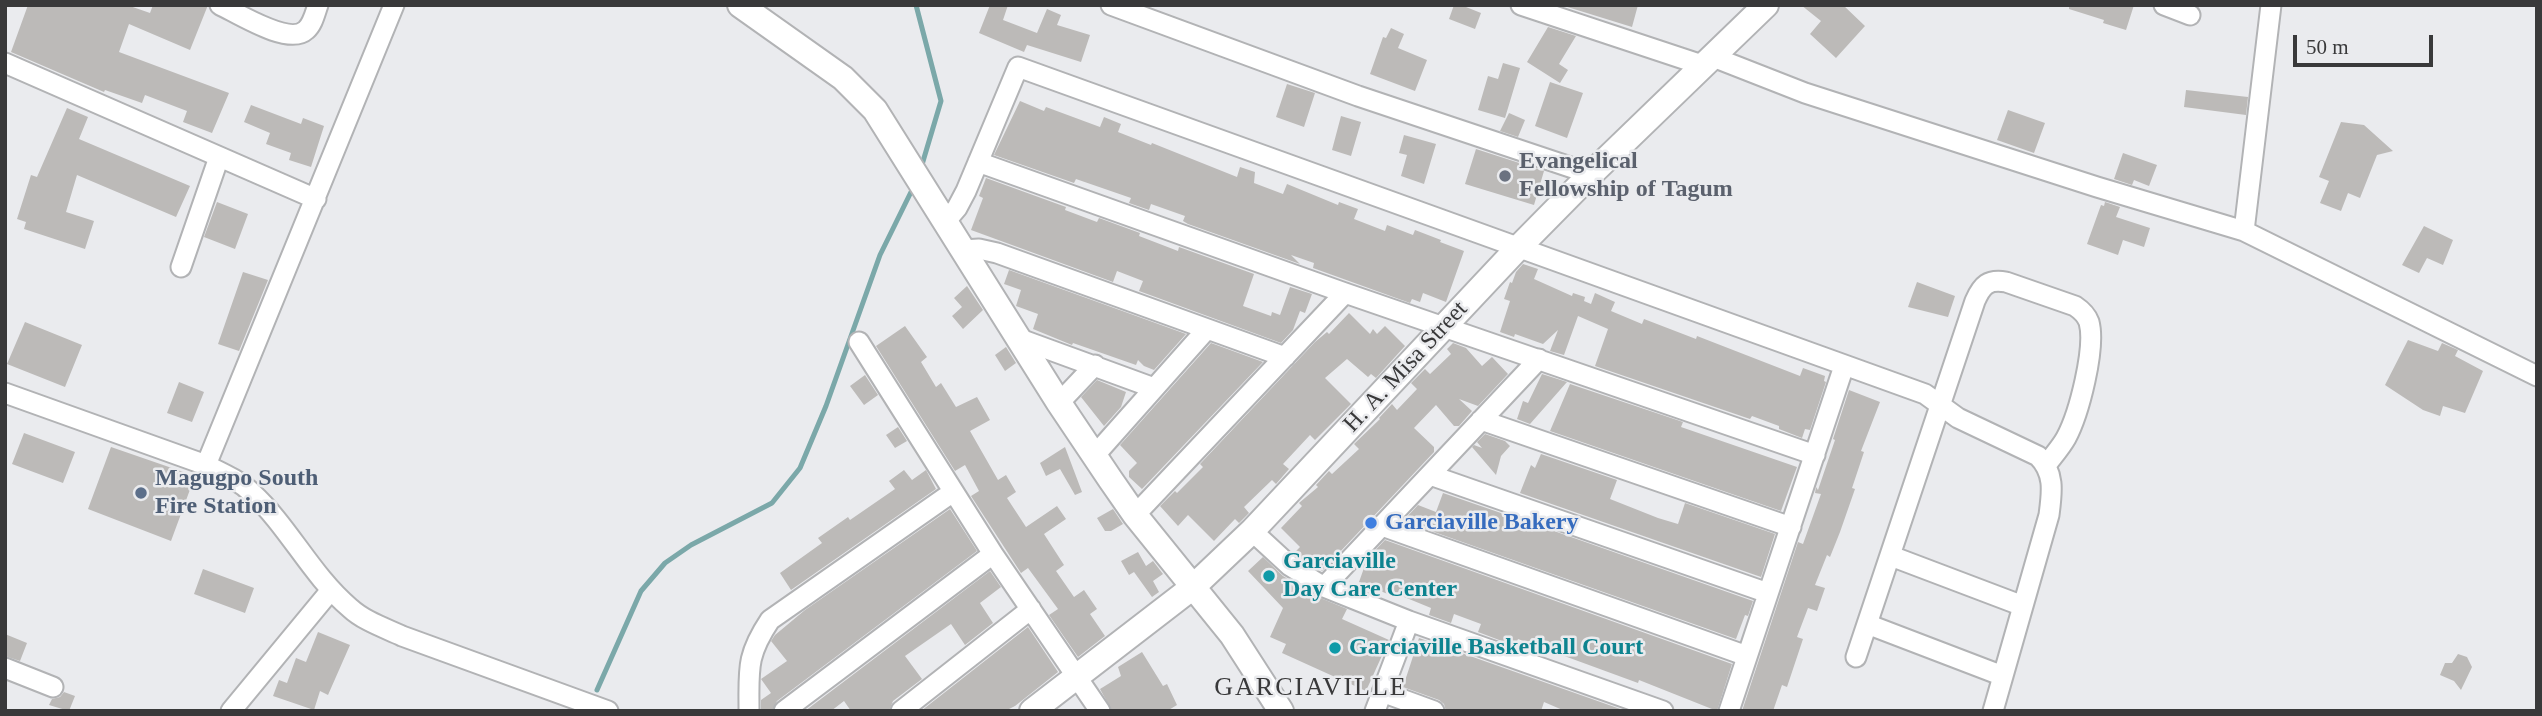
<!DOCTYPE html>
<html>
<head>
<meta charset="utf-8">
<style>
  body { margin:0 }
  #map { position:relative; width:2542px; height:716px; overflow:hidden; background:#eaebee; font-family:"Times New Roman",serif }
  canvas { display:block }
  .frame { position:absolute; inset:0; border:7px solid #39393a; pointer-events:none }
  .scale { position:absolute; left:2293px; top:35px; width:140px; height:32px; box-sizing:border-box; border:4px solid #39393a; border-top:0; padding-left:9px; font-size:21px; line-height:24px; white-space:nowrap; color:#39393a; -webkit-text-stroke:5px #eaebee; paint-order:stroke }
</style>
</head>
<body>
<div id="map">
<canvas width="2542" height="716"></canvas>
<div class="frame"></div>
<div class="scale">50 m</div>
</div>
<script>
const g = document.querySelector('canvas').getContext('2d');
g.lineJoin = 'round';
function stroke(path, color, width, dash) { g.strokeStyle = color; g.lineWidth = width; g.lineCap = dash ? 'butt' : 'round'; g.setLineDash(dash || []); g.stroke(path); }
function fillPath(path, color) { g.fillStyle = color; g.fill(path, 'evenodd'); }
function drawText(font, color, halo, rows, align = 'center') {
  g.font = font + ' "Times New Roman",serif'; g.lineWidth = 5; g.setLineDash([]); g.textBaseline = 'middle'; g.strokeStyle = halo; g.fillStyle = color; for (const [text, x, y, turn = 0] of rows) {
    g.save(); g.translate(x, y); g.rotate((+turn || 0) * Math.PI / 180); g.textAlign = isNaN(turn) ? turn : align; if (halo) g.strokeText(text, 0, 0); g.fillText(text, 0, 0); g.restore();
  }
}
stroke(new Path2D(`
  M916,5L941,101L921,168
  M597,690L641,591L665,563L691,545L772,503L800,468L826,406L880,255L911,192`), '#7ba8a9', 5);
fillPath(new Path2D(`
  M28,5H127L150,13L153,5H208L190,50L129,24L119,52L229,93L212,133L183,122L187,111L145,95L142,103L105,90L104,92L11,52Z
  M990,5H1008L1003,20L1037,33L1047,9L1061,15L1057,25L1090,35L1081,62L1027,45L1024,52L979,33Z
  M1454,5H1461L1481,13L1475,29L1449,19Z
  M1561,5H1638L1632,27Z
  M1801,5H1843L1865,26L1836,58L1810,34L1821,21Z
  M2069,5H2134L2126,30L2103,23L2104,20L2069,9Z
  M1548,27L1576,36L1559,64L1568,70L1560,83L1527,62Z
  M1391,28L1404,34L1398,48L1427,60L1415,91L1370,74L1383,37L1386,38Z
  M1503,63L1520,68L1505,118L1478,110L1488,76L1498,79Z
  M1550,82L1583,93L1567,138L1535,126Z
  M1287,84L1315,93L1304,127L1276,117Z
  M2186,90L2248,97L2246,115L2184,107Z
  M1020,101L1044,111L1046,107L1100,127L1104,117L1121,124L1118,132L1151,145L1152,143L1237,177L1240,167L1255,172L1254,183L1283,194L1287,184L1338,205L1339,202L1358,209L1354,219L1385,231L1387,225L1413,235L1415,230L1441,240L1440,242L1464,251L1446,302L1423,293L1420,302L1412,299L1410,303L1313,268L1314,263L1291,255L1300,264L1188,224L1183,221L1185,216L1151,204L1149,210L1129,203L1131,198L1076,179L1074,183L994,155Z
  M251,105L301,124L303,118L324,126L311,167L289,160L291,153L266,144L270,133L244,122Z
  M67,108L88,117L79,139L190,186L176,217L77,175L66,212L94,221L85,249L24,229L26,222L17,219L31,175L37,177Z
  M2008,110L2045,123L2034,153L1997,140Z
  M1509,113L1525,120L1518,137L1500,131Z
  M1341,116L1361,122L1351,156L1332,150Z
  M2341,122L2364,125L2393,151L2377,155L2360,198L2348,193L2341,211L2320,203L2329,181L2319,177Z
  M1404,135L1436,144L1424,184L1401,176L1407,155L1399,153Z
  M1476,149L1544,171L1534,205L1465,184Z
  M2123,153L2157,165L2149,186L2134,180L2132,185L2114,179Z
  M986,178L1066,207L1065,210L1097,222L1099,218L1140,233L1139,236L1178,251L1179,247L1254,274L1243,306L1271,316L1272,312L1280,315L1290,287L1312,294L1305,313L1300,311L1293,330L1281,343L1139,291L1143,281L1117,271L1113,282L971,230L983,198L979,196Z
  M217,202L248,214L235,249L204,237Z
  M2105,202L2120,207L2116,217L2150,228L2144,247L2123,240L2118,255L2087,244L2101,205L2104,206Z
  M2424,226L2453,240L2443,265L2427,258L2419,273L2402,265Z
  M1523,264L1538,269L1534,279L1572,296L1573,293L1585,297L1584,301L1591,304L1595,293L1615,302L1611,311L1642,324L1644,319L1696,339L1697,336L1800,376L1803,368L1825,376L1824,381L1826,382L1810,430L1805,429L1802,438L1779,429V426L1752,416L1750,419L1595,366L1608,329L1578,316L1564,355L1550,351L1558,330L1543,344L1515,334L1514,337L1500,332L1510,301L1504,299L1510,282L1512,283L1516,272Z
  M1009,270L1186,334L1154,370L1144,366L1138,360L1136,365L1073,343L1072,345L1033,329L1038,314L1016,306L1021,290L1004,284Z
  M243,272L268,280L239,351L218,344Z
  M1917,282L1955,296L1948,317L1908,307Z
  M967,286L983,310L963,329L952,316L962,307L954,298Z
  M1349,313L1370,334L1373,329L1377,334L1385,326L1405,346L1376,378L1371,374L1368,377L1347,359L1325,378L1351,404L1315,440L1310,435L1283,464L1289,469L1276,484L1272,480L1244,507L1249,513L1239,523L1235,519L1214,541L1188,515L1178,526L1160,506L1175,491L1177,493L1203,467L1200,464L1315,342L1327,332L1329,334Z
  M25,322L82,345L65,387L7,364Z
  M905,326L927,357L921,362L936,387L941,383L956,407L977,397L990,420L970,431L998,480L1006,475L1016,492L1007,498L1026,527L1057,506L1066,519L1044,534L1064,565L1056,571L1074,597L1084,590L1097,609L1090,614L1105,636L1078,657L1049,615L1058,609L1028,568L1021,573L971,496L979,491L965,465L955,471L876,346Z
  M2408,340L2438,351L2442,343L2458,350L2455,356L2483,371L2465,413L2443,406L2440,416L2423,410L2385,385Z
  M1211,343L1263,362L1142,489L1129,477V471L1137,463L1120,445Z
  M1453,343L1466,348L1482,366L1492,357L1508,374L1478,406L1459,399L1472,411L1459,426H1454L1436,405L1414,428L1434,447V452L1322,571L1297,556L1294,553L1300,547L1281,528L1302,506L1299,503L1318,487L1316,485L1329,471L1332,474L1359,449L1354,444L1380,419L1379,418L1392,404L1397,410L1417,389L1411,383L1425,369L1430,374L1451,354L1447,349Z
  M1006,347L1016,363L1005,371L995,355Z
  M1542,374L1567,382L1530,424L1517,419L1523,401L1528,403Z
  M865,375L878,395L864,405L850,386Z
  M1097,380L1126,392L1121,407L1104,426L1081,397Z
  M179,382L204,392L192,422L167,413Z
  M1570,384L1683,422L1681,427L1797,467L1781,511L1550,431Z
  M1849,390L1880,402L1861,451L1864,452L1852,488L1855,489L1840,532L1830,557L1827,555L1815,585L1825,588L1817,611L1808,608L1797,637L1803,639L1787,687L1782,685L1773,711H1742L1798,542L1803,544L1821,494L1815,493L1816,487L1818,490L1835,440L1833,439Z
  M898,427L907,441L895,448L886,435Z
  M24,433L75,452L63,483L12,464Z
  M1485,434L1505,441L1510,446L1501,456L1496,475L1472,447L1474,445L1482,448L1477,442Z
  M111,447L195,476L171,541L88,509Z
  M1065,447L1082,492L1075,495L1060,469L1046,476L1040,463Z
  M1541,454L1617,480L1610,499L1658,518L1678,524L1685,503L1775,534L1761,577L1520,493L1531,465L1535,468Z
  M904,470L912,480L926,470L936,489L791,590L780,573L822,543L818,538L848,517L850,520L895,489L889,481Z
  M1443,493L1501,513L1512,523L1517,518L1753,601L1748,616L1745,615L1736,639L1403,521L1418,505L1436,512Z
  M950,509L977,551L777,701L772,711H761V700L771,693L761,679L787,661L771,641L775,635L805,610Z
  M1113,509L1123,524L1111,531H1105L1097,518Z
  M1385,540L1732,664L1717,711L1639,680L1638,683L1518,639L1515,646L1478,632L1481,624L1454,614L1451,623L1429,615L1431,608L1392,592L1390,595L1359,582L1364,568L1361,565Z
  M1138,552L1146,566L1153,561L1163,574L1153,581L1159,592L1152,597L1134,572L1129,575L1121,561Z
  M1263,557L1283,576L1318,597L1347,609L1342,619L1389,640L1366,691L1282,653L1286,644L1270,637L1283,608L1248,571Z
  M203,569L254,588L245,613L194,594Z
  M990,571L1001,587L980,603L993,623L965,645L951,624L905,656L922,679L893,701L889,711H851L844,701L831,711H805Z
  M1028,627L1058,672L1015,706L1005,711H921Z
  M318,632L350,645L328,695L320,691L314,710L273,696L279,680L287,683L296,658L306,662Z
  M5,634L27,643L20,661L5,656Z
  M1419,638L1626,711H1565L1544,702L1541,711H1446L1444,704L1439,700L1403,687Z
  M1142,652L1163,686L1167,684L1177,705L1167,711H1112L1100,689L1121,676L1118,667Z
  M2458,654L2467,657L2472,667L2461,690L2454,681L2440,675L2445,663H2452Z
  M64,692L75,696L69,711L49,705L52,699L60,697Z`), '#bcbab8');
const minor = new Path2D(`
  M220,5C239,14 289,46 306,30C313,24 315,13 318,5
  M1111,5L1358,96L1591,174
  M1521,5L1705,66
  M2164,5L2190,15
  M1713,57L1805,93L2097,187L2244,231L2537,376
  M5,63L316,199
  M978,162L1345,293L1815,455
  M945,222L957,208L966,191L1018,67L1925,394L1958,418L2038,456C2055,473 2052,492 2049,515L1993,711
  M2244,231L2271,5
  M963,250L979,249L997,253L1285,357
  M181,267L219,157
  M1020,339L1154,388
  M859,342L993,554L1100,711
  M5,393L206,465C222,473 239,480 252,493C289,527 311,575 350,608C364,621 385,628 402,636L608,711
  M1059,403L1095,365
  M1481,420L1791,527
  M1095,455L1207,329
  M206,465L394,5
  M1430,475L1768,593
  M1135,515L1345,293
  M1382,526L1747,656
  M1252,531L1290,566L1324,587L1409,621L1663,711
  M1891,556L2023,606
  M1324,587L1539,359
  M1867,624L2003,676
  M1856,657L1975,301C1982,285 1988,279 2006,282L2075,306C2081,310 2086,314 2089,322C2096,348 2079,414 2066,438C2061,447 2053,456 2047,464
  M5,668L53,687
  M1382,692L1434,711
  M231,711L331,590
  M749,711C749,669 746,656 770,620L953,492
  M784,711L993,554
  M901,711L1031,609
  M1375,711L1409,621
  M1729,711L1844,366`);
const tertiary = new Path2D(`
  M740,5L843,78L875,110L1059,403L1110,479L1135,515L1232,635L1281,711
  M1032,711L1193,587L1252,531L1518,248L1591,174L1766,5`);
stroke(minor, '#b2b3b5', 23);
stroke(tertiary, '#b2b3b5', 28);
stroke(minor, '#fff', 19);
stroke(tertiary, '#fff', 24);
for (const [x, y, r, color] of [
  [1505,176,7,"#6b7280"],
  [141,493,7,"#5c6f8a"],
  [1371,523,7,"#3f7fe0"],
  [1269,576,7,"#0f9aa8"],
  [1335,648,7,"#0f9aa8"]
]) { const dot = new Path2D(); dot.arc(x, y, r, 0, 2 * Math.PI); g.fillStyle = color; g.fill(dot); stroke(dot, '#eaebee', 2.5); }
drawText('bold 24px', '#5b616d', '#eaebee', [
  ["Evangelical",1519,162],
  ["Fellowship of Tagum",1519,190]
], 'left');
drawText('24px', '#39393a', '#eaebee', [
  ["H. A. Misa Street",1406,367,-47]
]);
drawText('bold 24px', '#4e5e75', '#eaebee', [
  ["Magugpo South",155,479],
  ["Fire Station",155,507]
], 'left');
drawText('bold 24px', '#366cbe', '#eaebee', [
  ["Garciaville Bakery",1385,523]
], 'left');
drawText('bold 24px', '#0d838f', '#eaebee', [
  ["Garciaville",1283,562],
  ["Day Care Center",1283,590],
  ["Garciaville Basketball Court",1349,648]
], 'left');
g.letterSpacing = '2px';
drawText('26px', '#39393a', '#eaebee', [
  ["GARCIAVILLE",1311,688]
]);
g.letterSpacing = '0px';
</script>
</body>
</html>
